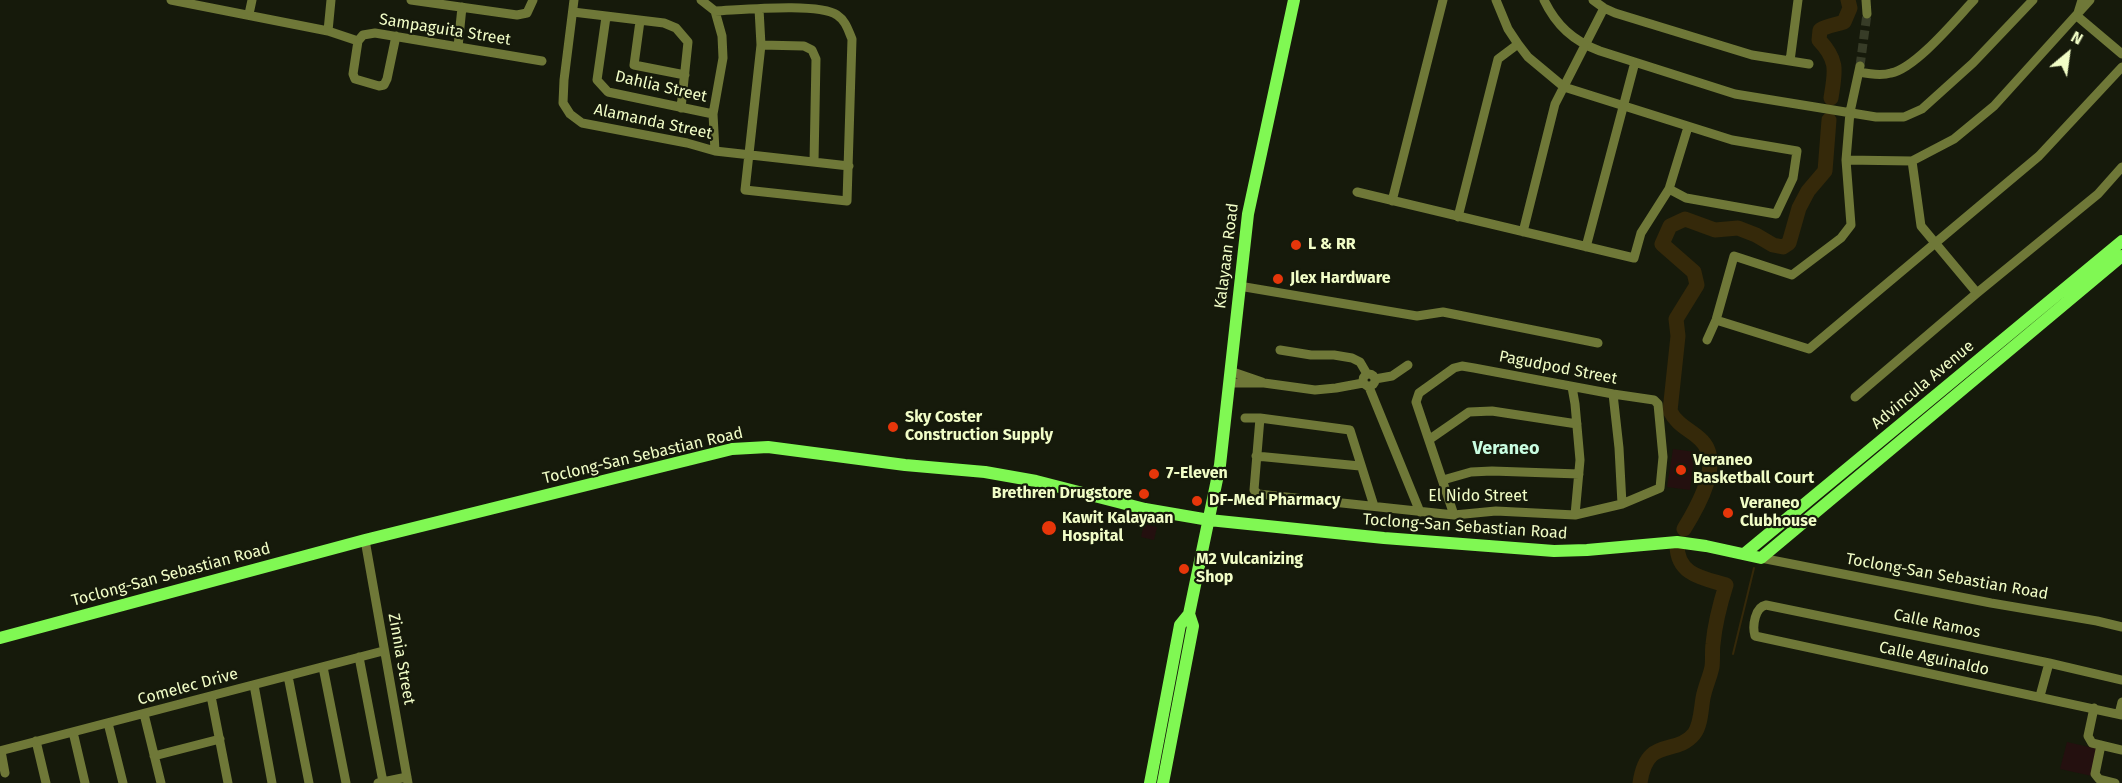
<!DOCTYPE html>
<html>
<head>
<meta charset="utf-8">
<style>
  body { margin:0 }
  #map { position:relative; width:2122px; height:783px; overflow:hidden; background:#161a0b; font-family:"Fira Sans",sans-serif }
  canvas { display:block }
  .north { position:absolute; left:2038px; top:24px; width:60px; height:60px; -webkit-text-stroke:4px #161a0b; paint-order:stroke; rotate:29deg; font-size:16px; font-weight:700; line-height:24px; text-align:center; color:#f1fdc7 }
  .north::after { content:''; display:block; margin:auto; width:21px; height:27px; background:#f1fdc7; clip-path:polygon(50% 0,100% 100%,50% 72%,0 100%) }
</style>
</head>
<body>
<div id="map">
<canvas width="2122" height="783"></canvas>
<div class="north">N</div>
</div>
<script>
const g = document.querySelector('canvas').getContext('2d');
g.lineJoin = 'round';
function fillPath(path, color) { g.fillStyle = color; g.fill(path, 'evenodd'); }
function stroke(path, color, width, dash) { g.strokeStyle = color; g.lineWidth = width; g.lineCap = dash ? 'butt' : 'round'; g.setLineDash(dash || []); g.stroke(path); }
function drawText(font, color, halo, rows, align = 'center') {
  g.font = font + ' "Fira Sans",sans-serif'; g.lineWidth = 4.5; g.setLineDash([]); g.textBaseline = 'middle'; g.strokeStyle = halo; g.fillStyle = color; for (const [text, x, y, turn = 0] of rows) {
    g.save(); g.translate(x, y); g.rotate((+turn || 0) * Math.PI / 180); g.textAlign = isNaN(turn) ? turn : align; if (halo) g.strokeText(text, 0, 0); g.fillText(text, 0, 0); g.restore();
  }
}
fillPath(new Path2D(`
  M1673,449L1695,452L1690,490L1667,487Z
  M1144,524L1157,527L1154,540L1141,537Z
  M2067,742L2098,749L2092,776L2060,769Z`), '#24100f');
stroke(new Path2D(`
  M1733,654L1754,568`), '#35290a', 2);
stroke(new Path2D(`
  M1831,98C1835,72 1839,61 1819,40L1820,30C1828,25 1836,25 1844,22L1850,8L1848,0
  M1684,529C1697,508 1725,461 1700,439C1689,429 1677,425 1670,411L1678,336L1676,319L1697,285L1694,272L1662,244L1670,226L1685,219L1715,230L1738,228L1756,235L1773,245L1783,247L1789,243L1799,208L1808,191L1825,171L1829,120
  M1640,783C1647,735 1675,757 1694,734C1701,725 1701,709 1703,698C1705,687 1710,677 1712,667C1713,659 1712,651 1713,644C1715,623 1720,604 1726,585C1703,578 1677,575 1677,545`), '#35290a', 15);
stroke(new Path2D(`
  M1860,66L1867,14`), '#373c27', 9, [9, 4.5]);
stroke(new Path2D(`
  M171,0L328,31L358,41L363,35L375,33L542,61
  M411,0L517,15L527,13L533,0
  M574,0L564,80L563,103L570,114L582,123L687,143L715,151L849,166
  M701,0L715,11L722,36L723,58L713,114L715,151
  M1496,0L1508,29L1518,44L1528,57L1564,87L1732,140L1797,151L1793,178L1776,214L1686,198L1669,189
  M1544,0C1556,25 1573,41 1600,51L1735,94L1876,117H1904L1922,109L1973,63L2033,0
  M1593,0L1604,8L1615,13L1752,55L1809,64
  M1866,0L1867,14
  M2082,0L2077,16L2122,54
  M715,11C740,10 819,2 837,15C846,21 848,30 852,39L847,201L745,190L761,45L759,9
  M573,12L664,23L676,28L688,42L681,108
  M249,14L252,0
  M606,17L597,80L608,92L713,114
  M640,21L634,65L685,75
  M328,31L331,0
  M358,41L353,74L355,79L379,86L384,85L387,79L396,36
  M761,45L804,46L812,50L816,59L814,162
  M458,47L462,7
  M1790,61L1798,0
  M1860,66L1850,112L1846,160L1912,161L1921,226L1977,293
  M1859,72C1869,74 1881,76 1891,73C1916,68 1956,19 1974,0
  M1912,161L1954,139L1994,106L2090,0
  M1357,192L1634,258L1641,233L1669,189L1688,127
  M1392,201L1443,0
  M1458,217L1498,59L1518,44
  M1523,232L1555,104L1604,8
  M1586,247L1635,62
  M1239,286L1417,316L1443,312L1598,343
  M1716,320L1809,349L2039,156L2122,67
  M1707,340L1716,320L1734,256L1792,275L1841,238L1851,225L1846,160
  M1280,350L1311,355H1334L1352,358L1360,362L1367,374
  M1230,371L1262,382
  M1363 380a6 6 0 1 1 12 0a6 6 0 1 1-12 0Z
  M1375,379L1392,376L1408,365
  M1229,383H1264L1315,390L1336,388L1363,383
  M1369,387L1420,512
  M1572,387L1575,404L1580,460L1575,515
  M1613,394L1619,448L1622,504
  M1855,397L1977,293L2098,194L2122,167
  M1245,418H1260L1350,430L1374,506
  M1260,418L1254,490L1258,494L1454,515L1496,511L1575,515L1622,504L1660,488L1663,457L1658,404L1654,400L1613,394L1474,368L1462,366L1454,368L1419,393L1416,402L1454,515
  M1430,439L1469,412L1492,411L1577,424
  M1256,456L1360,466
  M1443,480L1471,472L1492,471L1579,474
  M365,540L408,783
  M1761,558L1991,603L2097,621L2122,627
  M359,657L383,782
  M323,667L346,783
  M288,676L309,783
  M2122,680L2049,663L1766,605C1755,607 1752,626 1755,636L2122,715
  M254,685L272,783
  M211,696L228,783
  M2040,696L2049,663
  M2094,708L2088,736L2092,743L2122,750
  M144,714L161,783
  M2119,714L2122,702
  M108,723L123,783
  M73,732L85,783
  M36,741L46,783
  M2101,745L2095,774L2099,779L2115,783
  M0,751L383,651
  M1,751L5,773
  M154,756L220,739
  M378,783L407,777`), '#6f7838', 9);
stroke(new Path2D(`
  M1744,554L2122,241
  M0,638L365,540L732,449L768,447L905,465L985,472L1036,481L1145,509L1209,520L1384,538L1554,551L1587,550L1677,542L1706,546L1761,558L2122,256
  M1150,783L1180,625L1189,614L1220,465L1248,214L1294,0
  M1163,783L1193,626L1189,614`), '#80f853', 12);
for (const [x, y, r, color] of [
  [1296,245,6,"#e6360a"],
  [1278,279,6,"#e6360a"],
  [893,427,6,"#e6360a"],
  [1681,470,6,"#e6360a"],
  [1154,474,6,"#e6360a"],
  [1144,494,6,"#e6360a"],
  [1197,501,6,"#e6360a"],
  [1728,513,6,"#e6360a"],
  [1049,528,8,"#e6360a"],
  [1184,569,6,"#e6360a"]
]) { const dot = new Path2D(); dot.arc(x, y, r, 0, 2 * Math.PI); g.fillStyle = color; g.fill(dot); stroke(dot, '#161a0b', 2); }
drawText('16px', '#f1fdc7', '#161a0b', [
  ["Sampaguita Street",445,30,9],
  ["Dahlia Street",661,87,13],
  ["Alamanda Street",653,122,12],
  ["Kalayaan Road",1227,256,-83],
  ["Pagudpod Street",1558,368,11],
  ["Advincula Avenue",1923,385,-40],
  ["Toclong-San Sebastian Road",643,456,-13],
  ["El Nido Street",1478,497],
  ["Toclong-San Sebastian Road",1465,527,4],
  ["Toclong-San Sebastian Road",171,575,-15],
  ["Toclong-San Sebastian Road",1947,577,10],
  ["Calle Ramos",1937,624,12],
  ["Zinnia Street",401,659,80],
  ["Calle Aguinaldo",1934,659,12],
  ["Comelec Drive",188,687,-15]
]);
drawText('bold 16px', '#f1fdc7', '#161a0b', [
  ["L & RR",1308,245],
  ["Jlex Hardware",1290,279],
  ["Sky Coster",905,418],
  ["Construction Supply",905,436],
  ["Veraneo",1693,461],
  ["Basketball Court",1693,479],
  ["7-Eleven",1166,474],
  ["Brethren Drugstore",1132,494,"right"],
  ["DF-Med Pharmacy",1209,501],
  ["Veraneo",1740,504],
  ["Clubhouse",1740,522],
  ["Kawit Kalayaan",1062,519],
  ["Hospital",1062,537],
  ["M2 Vulcanizing",1196,560],
  ["Shop",1196,578]
], 'left');
drawText('bold 18px', '#c9fde1', '#161a0b', [
  ["Veraneo",1506,449]
]);
</script>
</body>
</html>
